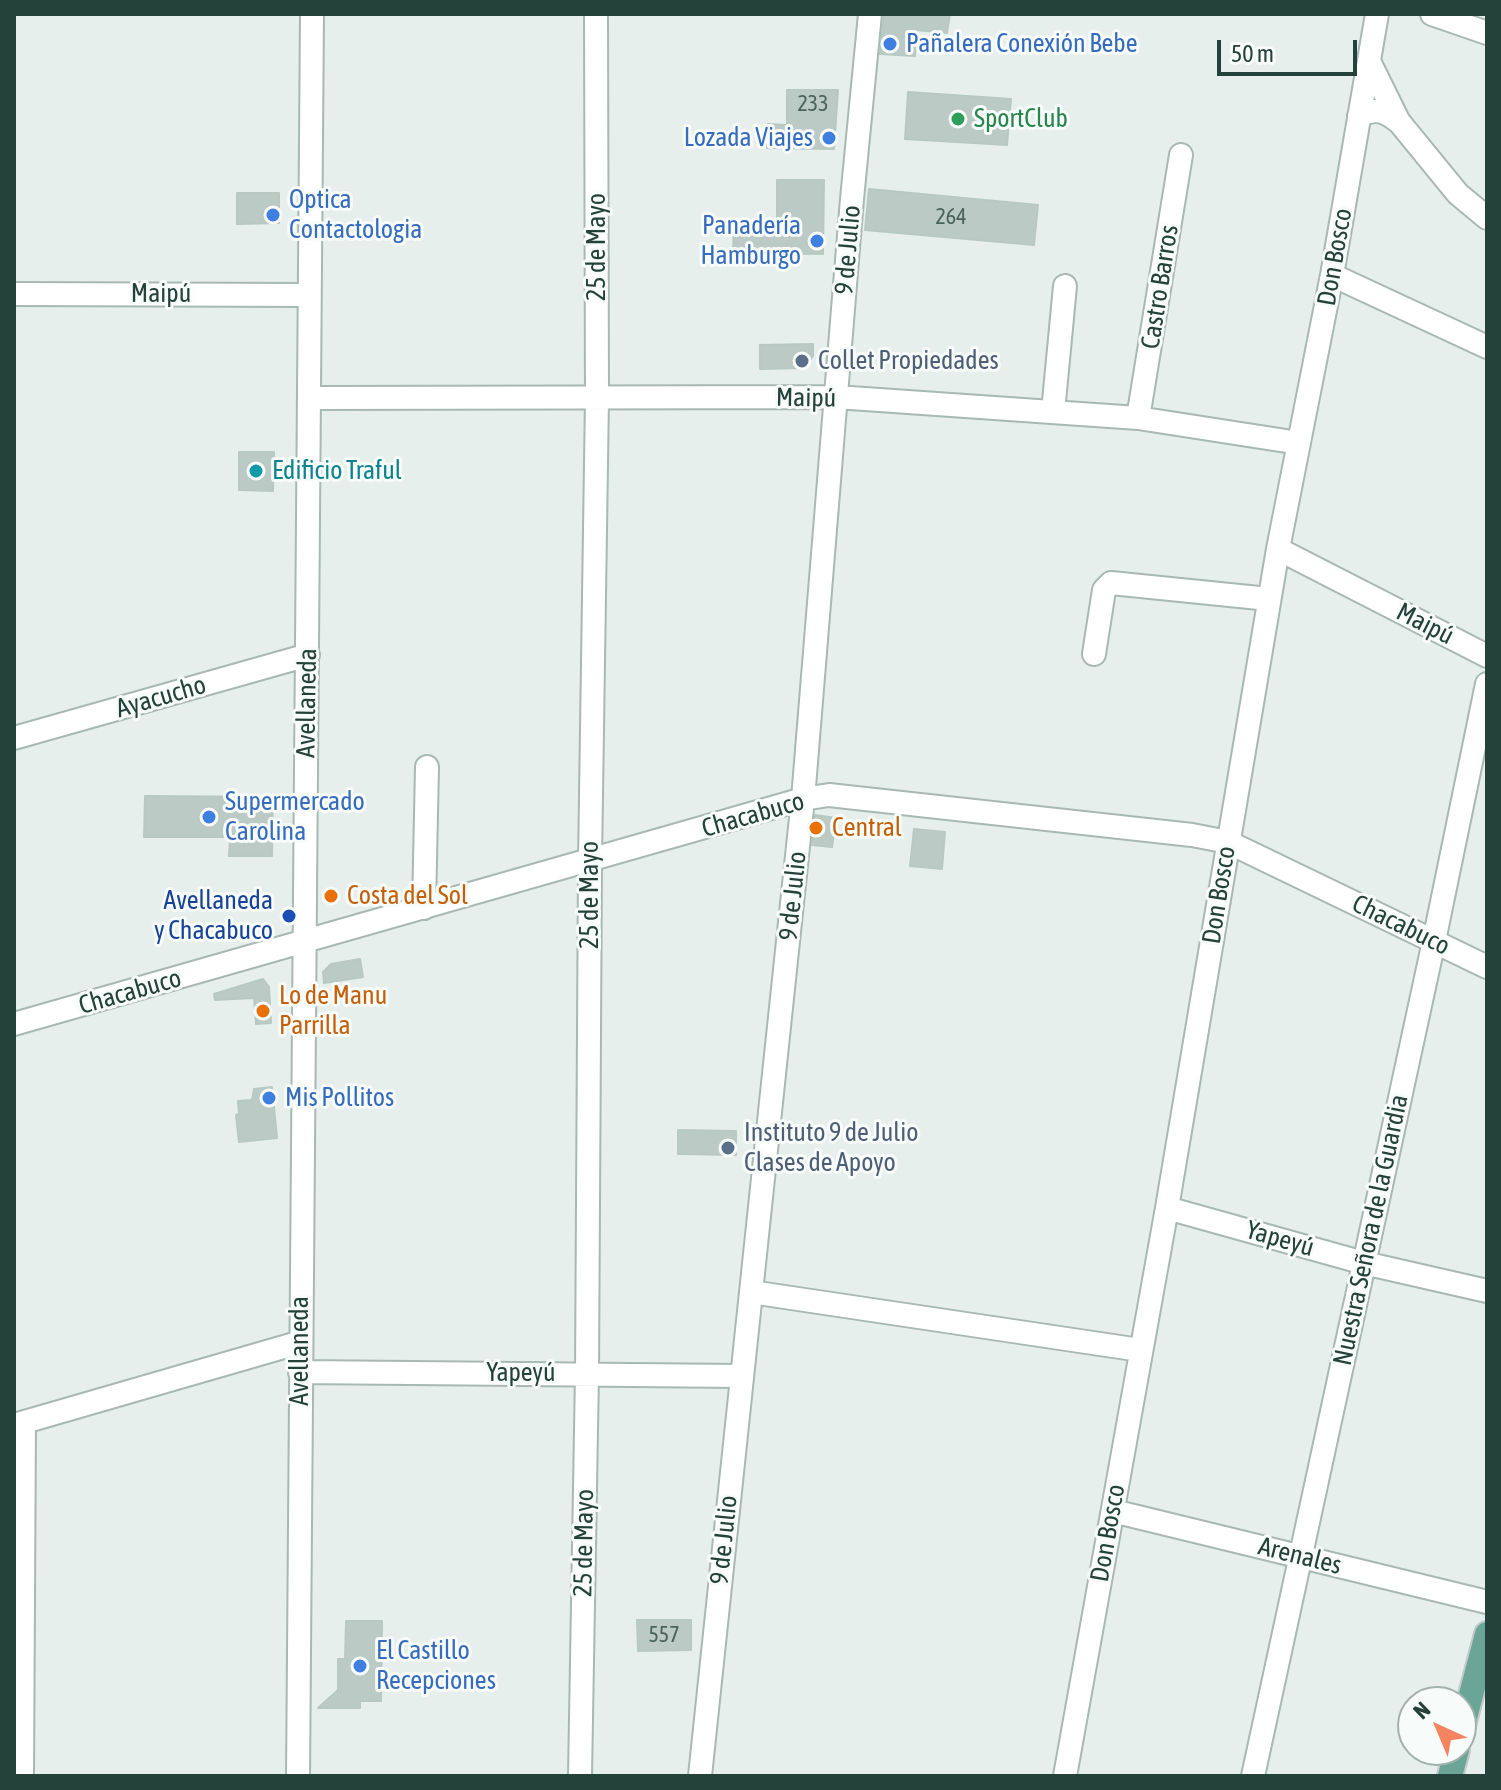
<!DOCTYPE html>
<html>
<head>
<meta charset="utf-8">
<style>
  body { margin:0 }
  #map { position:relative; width:1501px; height:1790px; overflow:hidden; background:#e6efeb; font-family:"Asap Condensed",sans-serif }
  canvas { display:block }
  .frame { position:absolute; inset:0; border:16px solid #24423a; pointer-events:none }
  .north { position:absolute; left:1397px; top:1686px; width:80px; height:80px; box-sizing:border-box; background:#f7fbf9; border:2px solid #a3b1ad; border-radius:50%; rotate:316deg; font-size:22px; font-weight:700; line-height:32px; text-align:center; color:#24423a }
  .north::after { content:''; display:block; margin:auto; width:28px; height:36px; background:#f4845f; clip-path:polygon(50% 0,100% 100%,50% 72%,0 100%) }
  .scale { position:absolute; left:1217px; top:40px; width:140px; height:36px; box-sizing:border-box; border:4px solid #24423a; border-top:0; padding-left:10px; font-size:24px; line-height:28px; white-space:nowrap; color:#24423a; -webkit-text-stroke:6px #f7fbf9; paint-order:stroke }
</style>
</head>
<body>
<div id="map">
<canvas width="1501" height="1790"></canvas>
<div class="frame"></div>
<div class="north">N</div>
<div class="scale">50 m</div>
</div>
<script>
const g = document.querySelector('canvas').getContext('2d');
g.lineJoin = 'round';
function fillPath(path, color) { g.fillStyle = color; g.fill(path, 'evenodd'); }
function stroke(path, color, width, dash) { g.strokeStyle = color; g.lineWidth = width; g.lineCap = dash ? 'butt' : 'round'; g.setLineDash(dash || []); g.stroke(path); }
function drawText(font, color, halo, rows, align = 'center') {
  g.font = font + ' "Asap Condensed",sans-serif'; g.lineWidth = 6; g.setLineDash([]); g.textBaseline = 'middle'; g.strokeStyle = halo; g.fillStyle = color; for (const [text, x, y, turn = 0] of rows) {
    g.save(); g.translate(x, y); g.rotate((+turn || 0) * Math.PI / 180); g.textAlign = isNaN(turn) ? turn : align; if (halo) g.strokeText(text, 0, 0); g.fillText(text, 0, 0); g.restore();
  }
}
const building = new Path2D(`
  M884,14H950L947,33L917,30L915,56L880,54Z
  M787,90H838L834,149L767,148L768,124L787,125Z
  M908,92L1011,99L1007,145L905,139Z
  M777,180H824L823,254L733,253L734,225L777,226Z
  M869,189L1038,205L1034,245L865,230Z
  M237,193H279V223L237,224Z
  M813,344V356L804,368L760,369V345Z
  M239,452H274L273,491L239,490Z
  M145,796L273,797L272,856H229L230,837H144Z
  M815,815L836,818L832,847L812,845Z
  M914,829L945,832L942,869L910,866Z
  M360,959L363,977L324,983L323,972L331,964Z
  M263,979L269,987L271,1023L256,1024L254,998L215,1000L214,994Z
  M272,1087L277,1138L239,1142L236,1115L239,1114L238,1101L252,1100L254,1089Z
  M678,1130L736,1131V1155L678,1154Z
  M637,1620H691V1650L638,1651Z
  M346,1621H382L381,1701H360V1708H318L338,1690V1659H345Z`);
fillPath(building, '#bbcac4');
stroke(building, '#b8c9c2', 2);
const minor = new Path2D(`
  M1432,14L1487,33
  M1369,61L1399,122
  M1359,116C1376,107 1386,111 1400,123L1458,194L1487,218
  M1332,275L1487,347
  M14,294L308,295
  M310,398L836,397L1138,418L1299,443
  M1053,412L1065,286
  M1138,418L1181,155
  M1278,549L1487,656
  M1094,654L1104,590L1111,583L1269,599
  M14,738L308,655
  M424,908L427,767
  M14,1024L803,799L829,795L1192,835L1228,842L1487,967
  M1167,1208L1364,1263L1487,1291
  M751,1292L1140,1350
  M300,1372L741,1376
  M14,1425L301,1342
  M1113,1511L1487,1602
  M22,1776L24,1423
  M298,1776L312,14
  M580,1776L587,1373L590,862L597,397L596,14
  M700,1776L803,799L852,199L870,14
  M1065,1776L1167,1208L1278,549L1332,275L1377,14
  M1253,1776L1434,941L1487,684`);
const major = new Path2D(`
  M1461,1733L1487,1634
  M1450,1776L1457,1750`);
stroke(minor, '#a8b8b2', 26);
stroke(major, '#c2cac8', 28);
stroke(minor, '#fff', 22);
stroke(major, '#6aa596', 24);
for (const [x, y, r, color] of [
  [890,44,8,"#3f7fe0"],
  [958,119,8,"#2e9e5b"],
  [829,138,8,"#3f7fe0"],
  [273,215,8,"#3f7fe0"],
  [817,241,8,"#3f7fe0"],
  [802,361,8,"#5c6f8a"],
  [256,471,8,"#0f9aa8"],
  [209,817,8,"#3f7fe0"],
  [816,828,8,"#e8710a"],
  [331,896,8,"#e8710a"],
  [289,916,8,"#1a4fb4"],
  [263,1011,8,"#e8710a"],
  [269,1098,8,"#3f7fe0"],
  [728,1148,8,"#5c6f8a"],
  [360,1666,8,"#3f7fe0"]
]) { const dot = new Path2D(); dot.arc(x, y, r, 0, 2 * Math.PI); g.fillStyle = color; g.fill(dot); stroke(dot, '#f7fbf9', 3); }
drawText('22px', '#4a645c', null, [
  ["233",813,104],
  ["264",951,217],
  ["557",664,1635]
]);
drawText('26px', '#366cbe', '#f7fbf9', [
  ["Pañalera Conexión Bebe",906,44],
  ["Lozada Viajes",813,138,"right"],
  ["Optica",289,200],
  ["Contactologia",289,230],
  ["Panadería",801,226,"right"],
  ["Hamburgo",801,256,"right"],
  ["Supermercado",225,802],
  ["Carolina",225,832],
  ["Mis Pollitos",285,1098],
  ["El Castillo",376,1651],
  ["Recepciones",376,1681]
], 'left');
drawText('26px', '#27864d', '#f7fbf9', [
  ["SportClub",974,119]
], 'left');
drawText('26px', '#24423a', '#f7fbf9', [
  ["25 de Mayo",597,247,-90],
  ["9 de Julio",848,250,-85],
  ["Don Bosco",1335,257,-80],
  ["Castro Barros",1160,287,-81],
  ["Maipú",161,294],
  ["Maipú",806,398,1],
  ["Maipú",1425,624,27],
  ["Ayacucho",161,697,-16],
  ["Avellaneda",307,703,-89],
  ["Chacabuco",753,815,-16],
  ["25 de Mayo",590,895,-90],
  ["Don Bosco",1219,895,-81],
  ["9 de Julio",793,896,-84],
  ["Chacabuco",1401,925,26],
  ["Chacabuco",130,992,-16],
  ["Nuestra Señora de la Guardia",1371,1230,-78],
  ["Yapeyú",1280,1239,16],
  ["Avellaneda",300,1351,-90],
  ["Yapeyú",521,1373],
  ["Don Bosco",1108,1533,-80],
  ["9 de Julio",724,1540,-84],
  ["25 de Mayo",584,1543,-89],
  ["Arenales",1300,1556,14]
]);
drawText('26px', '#4e5e75', '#f7fbf9', [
  ["Collet Propiedades",818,361],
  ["Instituto 9 de Julio",744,1133],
  ["Clases de Apoyo",744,1163]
], 'left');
drawText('26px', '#0d838f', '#f7fbf9', [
  ["Edificio Traful",272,471]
], 'left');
drawText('26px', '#c56008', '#f7fbf9', [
  ["Central",832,828],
  ["Costa del Sol",347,896],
  ["Lo de Manu",279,996],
  ["Parrilla",279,1026]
], 'left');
drawText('26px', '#164399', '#f7fbf9', [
  ["Avellaneda",273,901],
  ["y Chacabuco",273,931]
], 'right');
</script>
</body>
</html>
